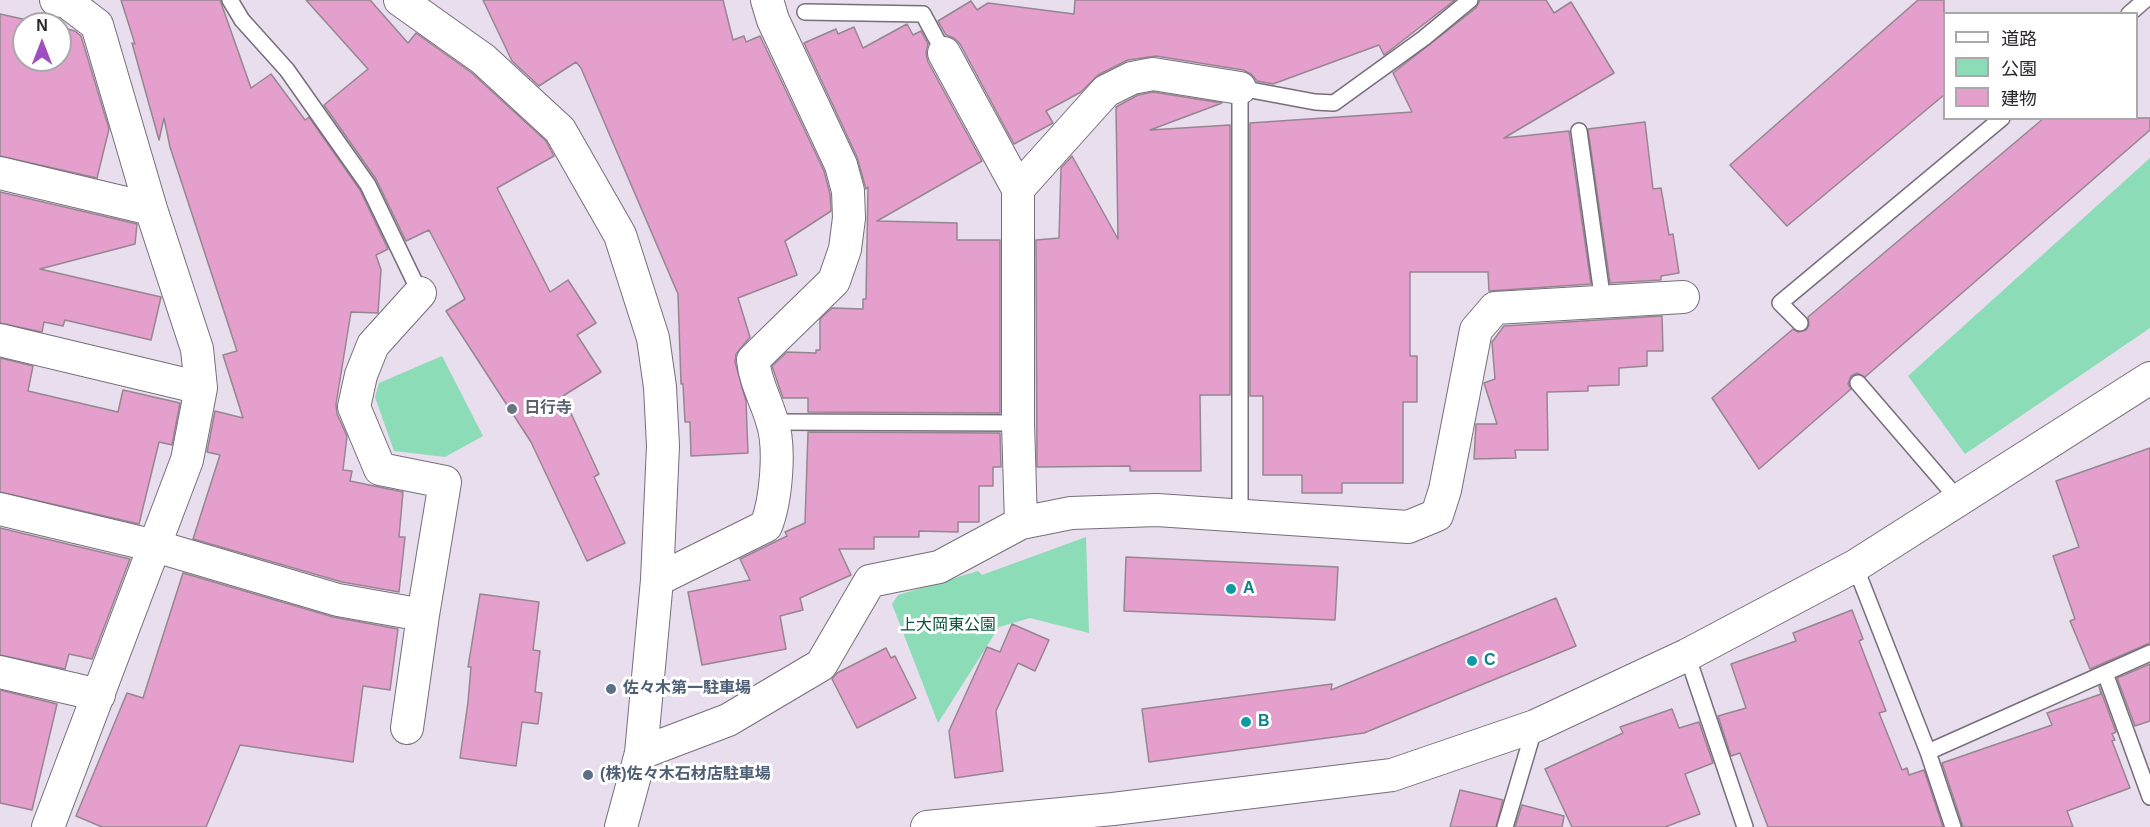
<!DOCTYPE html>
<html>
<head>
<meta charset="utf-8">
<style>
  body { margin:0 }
  #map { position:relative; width:2150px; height:827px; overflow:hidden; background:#e8deed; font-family:Arial,"Noto Sans JP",sans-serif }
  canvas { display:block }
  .legend { position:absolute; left:1943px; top:12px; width:195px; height:108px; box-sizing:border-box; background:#fff; border:2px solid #aaa8ab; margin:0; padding:8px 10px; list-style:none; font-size:18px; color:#2a262c }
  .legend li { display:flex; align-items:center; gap:12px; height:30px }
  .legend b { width:30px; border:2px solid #aaa8ab }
  .north { position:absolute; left:12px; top:12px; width:60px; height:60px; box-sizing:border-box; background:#fff; border:2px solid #aaa8ab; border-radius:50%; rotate:0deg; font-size:16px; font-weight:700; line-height:24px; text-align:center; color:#2a262c }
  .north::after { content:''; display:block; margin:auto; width:21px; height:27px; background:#9d4fc1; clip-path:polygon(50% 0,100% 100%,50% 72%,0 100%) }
</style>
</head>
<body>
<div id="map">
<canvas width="2150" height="827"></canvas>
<ul class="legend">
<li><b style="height:8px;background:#fff"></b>道路</li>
<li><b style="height:16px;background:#8cdcb7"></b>公園</li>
<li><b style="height:16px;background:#e59fcd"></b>建物</li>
</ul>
<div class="north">N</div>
</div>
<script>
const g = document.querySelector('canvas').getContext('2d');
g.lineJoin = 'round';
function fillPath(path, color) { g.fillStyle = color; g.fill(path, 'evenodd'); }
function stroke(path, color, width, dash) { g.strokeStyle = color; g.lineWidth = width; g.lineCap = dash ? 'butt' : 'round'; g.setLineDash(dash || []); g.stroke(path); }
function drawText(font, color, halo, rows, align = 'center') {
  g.font = font + ' Arial,"Noto Sans JP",sans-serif'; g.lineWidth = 6; g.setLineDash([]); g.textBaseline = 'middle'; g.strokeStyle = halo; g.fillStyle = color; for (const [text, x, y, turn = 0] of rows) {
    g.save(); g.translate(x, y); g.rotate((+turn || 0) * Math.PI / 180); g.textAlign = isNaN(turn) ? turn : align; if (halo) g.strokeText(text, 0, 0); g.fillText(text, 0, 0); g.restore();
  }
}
fillPath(new Path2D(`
  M2150,158V328L1965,454L1908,376Z
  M442,356L483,436L445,457L394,451L375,397L379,383Z
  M1086,537L1089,633L1030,618L999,627L938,723L892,604L898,595L978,571L982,575Z`), '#8cdcb7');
const building = new Path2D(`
  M121,0H220L251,88L271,74L305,120L309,117L360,190L388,249L376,255L381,270L378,313L351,312L336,404L337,414L347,436L343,470L352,471L350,481L403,492L399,537H405L399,592L342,582L193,539L220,455L207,452L215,411L243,418L223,355L237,351L170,147L164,118L159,140L132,43L135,44Z
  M306,0H370L408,43L416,33L472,73L546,141L554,156L497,188L550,292L568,280L596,323L577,335L601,372L563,396L599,474L594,477L625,543L587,561L531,442L446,311L465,299L429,230L406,241L376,179L324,105L368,69Z
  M483,0H723L733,40L744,36L746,42L760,36L824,171L830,194L831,211L785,241L797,275L738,298L750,337L736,354L735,362L746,401L748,453L691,456L690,422H685L683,384H681L678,294L581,68L576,62L539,86L512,61Z
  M1075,0H1455L1384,55L1379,45L1273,84L1257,81L1251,74L1243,70L1156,56L1128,60L1098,75L1081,92L1046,111L1053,123L1014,144L960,44L954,38L946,35L938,21L971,1L977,10L988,3L1074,14Z
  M1480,0H1546L1554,13L1571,2L1614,73L1504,138L1569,131L1591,284L1489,291L1488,272H1410V356H1417V402H1403V483H1342V493H1302V475H1263V396H1250V123L1412,112L1393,73L1476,8Z
  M1918,0H1944V95L1787,226L1730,165Z
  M0,14L45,24H24V60H60V27L75,31L81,36L109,129L97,178L0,156Z
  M907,24L913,35L921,31L928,44L926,53L928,62L982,161L877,221L957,223V240H1000V413L808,412V398H783L772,366L787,352L816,353V350H820V319L832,308L863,309V299H866L868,187L866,189L857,157L804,43L836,29L838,34L854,27L863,48Z
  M1153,92L1222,103L1150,130L1230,125V395H1200L1201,471H1130V466L1037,467L1036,240L1059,238L1061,168L1072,156L1118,239L1116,107L1138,95Z
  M2044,118H2150V130L1865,377L1857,373L1851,376L1848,384L1851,389L1759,469L1712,398L1793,329L1798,332L1806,330L1809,325L1808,317Z
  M1645,122L1653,189L1661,188L1669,235L1673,234L1679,273L1661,276V280L1610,283L1588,129Z
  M0,192L137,224L135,244L40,269L161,297L151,340L65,320L63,326L44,322L42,332L0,323Z
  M1662,316L1663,351H1647V366L1619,368V385L1588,386V391L1547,392L1548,450H1515L1516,458L1474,459L1476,424H1497L1484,383L1495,379L1492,342L1504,326Z
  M0,358L33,366L28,391L118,412L123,390L180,403L172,445L159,442L139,524L0,492Z
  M808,432L1000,433L1001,467H993V486H979V522H958V532L919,531V537H874V549H839L851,575L800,598L803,610L780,616L786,649L702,665L688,592L750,580L740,559L787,536L785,532L805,523Z
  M2150,448V643L2090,669L2070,621L2075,619L2053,556L2079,547L2056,481Z
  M0,528L130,559L92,659L69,654L65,669L0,655Z
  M1126,557L1338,567L1335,620L1124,611Z
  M183,573L333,617L398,629L390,690L363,686L353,762L240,745L206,827H102L76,816L127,693L143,698Z
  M480,594L539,602L533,650L540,651L535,692L542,693L538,724L522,722L516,766L460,758L468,702L471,667H468Z
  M1556,598L1576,646L1364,733L1149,762L1142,709L1332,684L1331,690Z
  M1852,610L1863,639L1859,641L1886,711L1879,713L1902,770L1907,768L1909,775L1924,770L1943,827H1768L1740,753L1731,756L1718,716L1746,708L1731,664L1796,641L1793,633Z
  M1012,624L1049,640L1035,671L1018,663L996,711L1003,771L955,778L949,731L987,647L1000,652Z
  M886,648L891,658L895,656L916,698L857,728L832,679L837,673Z
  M2150,664V721L2135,726L2117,678Z
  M2099,686L2116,732L2112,734L2115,740L2112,741L2130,788L2067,811L2073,827H1963L1942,763L2052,725L2047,713L2101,694Z
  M0,690L57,704L32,810L0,803Z
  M1672,709L1679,728L1699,722L1713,763L1685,774L1700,814L1665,827H1572L1545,769L1623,733L1620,727Z
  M1460,790L1503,800L1496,827H1450Z
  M1522,805L1564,816L1562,827H1515Z`);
fillPath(building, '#e59fcd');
stroke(building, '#968690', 1.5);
const service = new Path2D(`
  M230,0L242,20L287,70L368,185L420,293
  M805,12L923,14L944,53
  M2129,14L2145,0
  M1579,131L1603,302
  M1800,323L1780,303L2002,118
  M1858,383L1958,499
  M773,422L1018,423
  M1240,516V88L1315,102L1334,103L1424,38L1470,0
  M1855,566L1928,752L1953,827
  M1687,655L1745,827
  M2105,673L2150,797
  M1928,752L2150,653
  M1505,827L1535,726`);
const minor = new Path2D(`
  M400,0L483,59L560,130L620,235L653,338L660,387L663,446L657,580L641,753L621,827
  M944,53L1018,189V423L1021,523
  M0,173L151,209
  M1018,189L1106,91L1132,78L1153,74L1240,88
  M0,340L201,388
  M0,509L155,546L338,600L423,615L445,482L380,469L354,407L361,375L373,345L420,293
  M657,580L766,526C776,501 781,447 772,421C766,400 755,382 753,360L834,281L845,249L849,218L848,191L841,165L773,20L767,0
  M0,672L99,695
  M407,728L423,615
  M641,753L728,720L821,665L870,581L939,567L1021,523L1071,513L1157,510L1408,527L1437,515L1445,490L1476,330L1495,308L1683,297
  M48,827L187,460L201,388L197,349L151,209L97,25L67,2L56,0
  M927,827L1113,809L1392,775L1535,726L1687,655L1855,566L2150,378`);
stroke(service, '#776e7b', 18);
stroke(minor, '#776e7b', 34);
stroke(service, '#fff', 15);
stroke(minor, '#fff', 32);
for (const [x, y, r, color] of [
  [512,409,6,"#6b7280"],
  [1231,589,6,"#0f9aa8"],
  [1472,661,6,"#0f9aa8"],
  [611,689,6,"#5c6f8a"],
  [1246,722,6,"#0f9aa8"],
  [588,775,6,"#5c6f8a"]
]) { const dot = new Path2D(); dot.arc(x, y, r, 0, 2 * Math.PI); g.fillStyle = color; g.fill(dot); stroke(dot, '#fff', 2); }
drawText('bold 16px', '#5b616d', '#fff', [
  ["日行寺",524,409]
], 'left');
drawText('bold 16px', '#0d838f', '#fff', [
  ["A",1243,589],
  ["C",1484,661],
  ["B",1258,722]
], 'left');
drawText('16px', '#0a5239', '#fff', [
  ["上大岡東公園",948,626]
]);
drawText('bold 16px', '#4e5e75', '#fff', [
  ["佐々木第一駐車場",623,689],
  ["(株)佐々木石材店駐車場",600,775]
], 'left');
</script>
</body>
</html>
